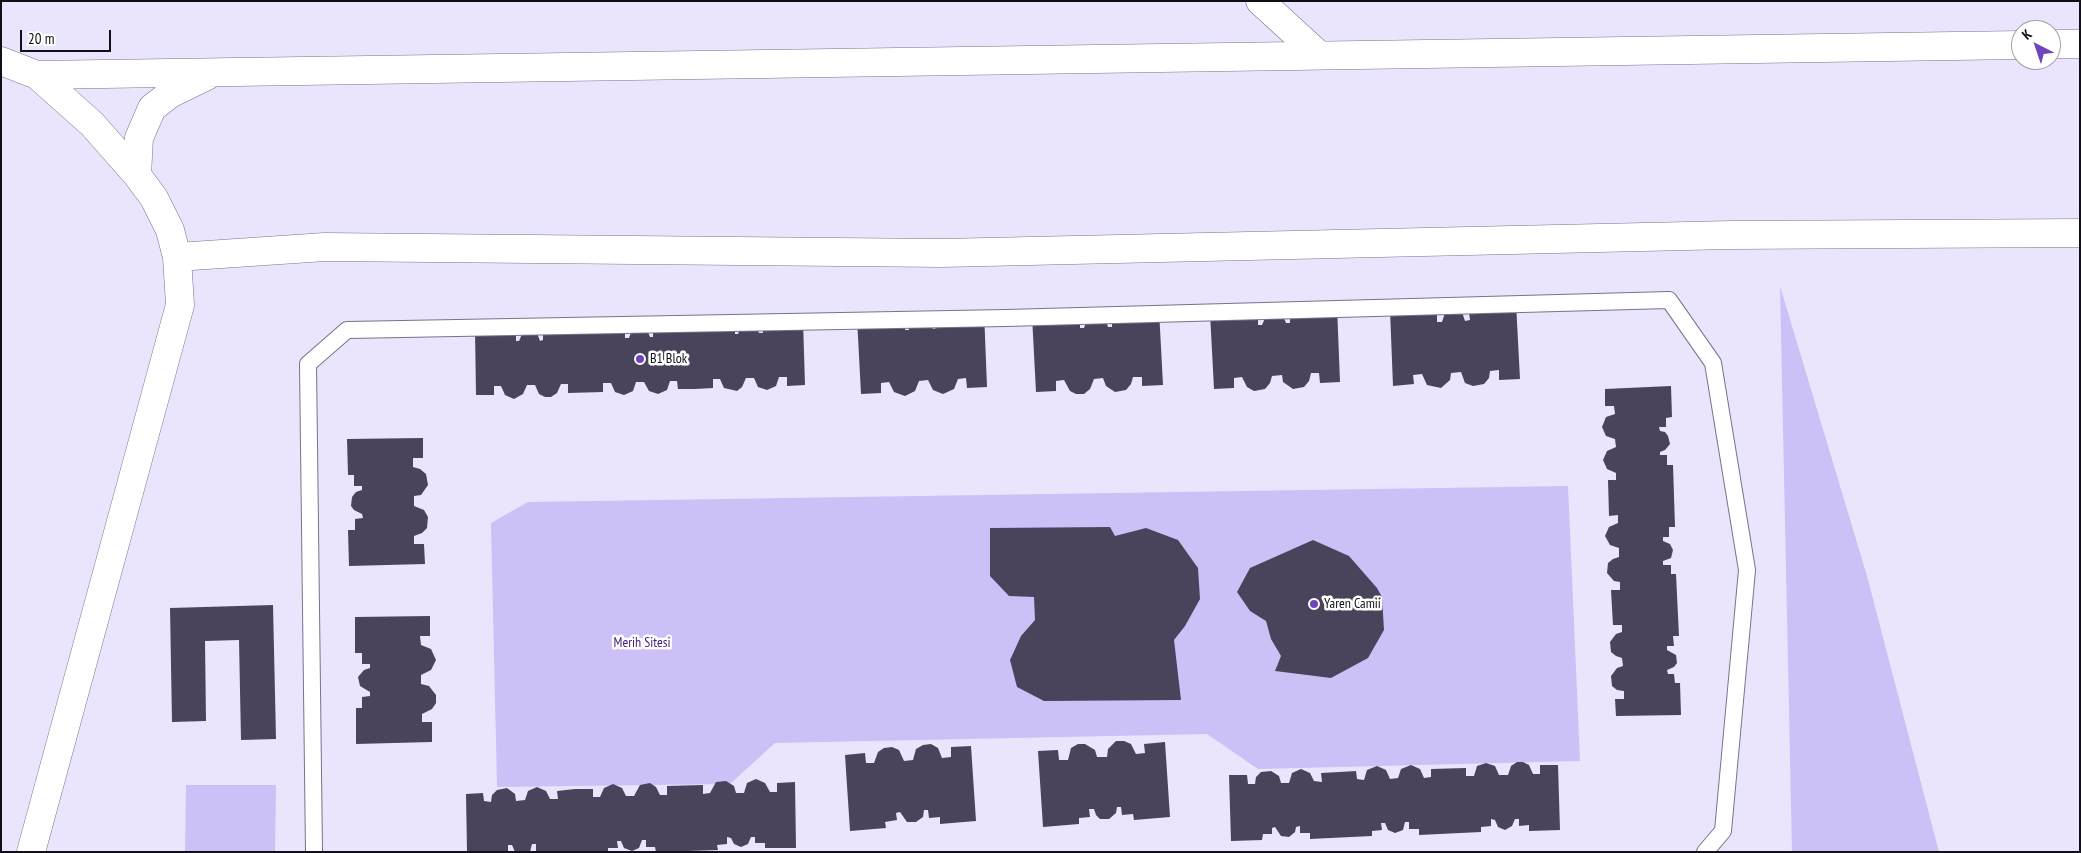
<!DOCTYPE html>
<html>
<head>
<meta charset="utf-8">
<style>
  body { margin:0 }
  #map { position:relative; width:2081px; height:853px; overflow:hidden; background:#eae5fd; font-family:"PT Sans Narrow",sans-serif }
  canvas { display:block }
  .frame { position:absolute; inset:0; border:2px solid #110e18; pointer-events:none }
  .north { position:absolute; left:2011px; top:20px; width:50px; height:50px; box-sizing:border-box; background:#fff; border:1px solid #a09fa3; border-radius:50%; rotate:319deg; font-size:14px; font-weight:700; line-height:20px; text-align:center; color:#110e18 }
  .north::after { content:''; display:block; margin:auto; width:18px; height:22px; background:#6f44bc; clip-path:polygon(50% 0,100% 100%,50% 72%,0 100%) }
  .scale { position:absolute; left:20px; top:30px; width:91px; height:22px; box-sizing:border-box; border:2px solid #110e18; border-top:0; padding-left:6px; font-size:15px; line-height:18px; white-space:nowrap; color:#110e18; -webkit-text-stroke:4px #fff; paint-order:stroke }
</style>
</head>
<body>
<div id="map">
<canvas width="2081" height="853"></canvas>
<div class="frame"></div>
<div class="north">K</div>
<div class="scale">20 m</div>
</div>
<script>
const g = document.querySelector('canvas').getContext('2d');
g.lineJoin = 'round';
function fillPath(path, color) { g.fillStyle = color; g.fill(path, 'evenodd'); }
function stroke(path, color, width, dash) { g.strokeStyle = color; g.lineWidth = width; g.lineCap = dash ? 'butt' : 'round'; g.setLineDash(dash || []); g.stroke(path); }
function drawText(font, color, halo, rows, align = 'center') {
  g.font = font + ' "PT Sans Narrow",sans-serif'; g.lineWidth = 5; g.setLineDash([]); g.textBaseline = 'middle'; g.strokeStyle = halo; g.fillStyle = color; for (const [text, x, y, turn = 0] of rows) {
    g.save(); g.translate(x, y); g.rotate((+turn || 0) * Math.PI / 180); g.textAlign = isNaN(turn) ? turn : align; if (halo) g.strokeText(text, 0, 0); g.fillText(text, 0, 0); g.restore();
  }
}
fillPath(new Path2D(`
  M1780,286L1867,576L1939,852H1792Z
  M1568,486L1580,761L1258,769L1207,734L775,743L730,784L497,787L491,523L528,502Z
  M186,785H276L275,852H185Z`), '#cdc0f6');
fillPath(new Path2D(`
  M1516,303L1520,379L1499,380V370L1490,371L1489,378L1484,384L1473,386L1465,383L1461,372L1451,373L1450,380L1441,388L1427,385L1422,374L1413,375L1414,384L1393,386L1390,310L1437,314V322H1442L1445,313L1462,312L1465,321L1470,320L1469,312Z
  M1337,306L1340,382L1320,383L1319,373H1311L1309,381L1304,387L1293,389L1283,382L1282,375L1272,376L1270,383L1265,389L1254,391L1247,387L1242,377L1234,378V388L1214,389L1210,313L1258,317V325H1262L1266,316L1284,318L1286,323H1290V315Z
  M1159,310L1163,385L1142,386V377H1133L1131,384L1126,390L1115,392L1106,386L1103,378L1094,379L1090,389L1084,394H1076L1070,391L1064,380L1056,381V391L1036,392L1032,316L1080,320V328H1084L1086,322L1106,321L1108,327H1112V319Z
  M984,311L987,387L967,388L966,378L958,379L954,389L943,394L933,390L928,380L919,381L915,391L905,396L894,392L889,382L881,383V393L861,394L857,318L905,322V330H909V327L932,326L933,329L937,328V320Z
  M803,320L805,385L787,386V377H779L776,386L767,390L758,387L754,378H746L742,387L737,391L724,388L720,379H713V388L695,389H678L677,381H670L667,390L658,394L649,391L644,382H636L633,391L624,395L615,392L611,383H603V392L568,393V384H561L557,393L551,397H545L539,394L535,385H527L523,394L514,399L505,395L501,386H494V395H476L475,330L516,334V341H519L522,334L537,333L540,341L543,340V334L625,331V338H629L632,330L648,332L650,337H653V330L735,327V334H738L740,329L757,328L759,333H763L762,326Z
  M1671,386L1672,417L1666,418V427H1659L1660,431L1665,432L1668,436L1670,444L1665,450L1660,452V455H1667V465H1673L1675,527H1669V537H1663V541L1670,544L1673,550L1671,558L1663,561V565H1671V574H1676L1679,636H1673L1674,646H1667V650L1676,655L1677,663L1674,667L1667,670L1668,674H1674L1675,683H1680L1681,715L1616,716L1615,699H1624V691L1617,690L1612,686L1611,676L1617,668L1623,666L1622,658L1616,656L1611,652L1610,642L1616,634L1622,632V625H1613L1612,608L1611,590H1620V582L1614,581L1607,573L1608,563L1613,559L1619,557V548L1610,545L1605,536L1609,527L1618,523V515L1609,516L1608,480H1616V473L1607,469L1603,460L1607,451L1616,447L1615,439L1606,436L1602,427L1606,417L1615,414L1614,406H1605V389Z
  M423,438V458H413V467L420,469L426,474L428,485L421,495L414,496V506L424,510L428,517L427,528L422,533L414,536V544H424L425,564L349,566L348,530H355V519L363,518L362,514L354,510L351,506L352,497L356,492L362,490V486H354V475H348L347,439Z
  M1110,527L1115,536L1146,528L1178,540L1198,568L1200,599L1185,626L1174,640L1181,700L1044,701L1017,687L1010,660L1021,636L1035,620L1034,597L1009,596L990,576V528Z
  M1313,540L1349,556L1377,588L1382,597L1384,630L1368,658L1331,678L1275,671L1281,656L1271,639L1266,621L1250,611L1237,592L1250,568Z
  M273,605L276,739L241,740L239,640L205,641L206,721L172,722L170,608Z
  M430,616V636H420L421,645L431,649L436,660L431,670L421,675V684L429,686L436,695V703L432,709L422,714V722H432V742L356,744V708H362V697L370,696V692L360,686L358,677L364,670L370,668V664H362V653H355V617Z
  M1116,741H1124L1131,744L1136,754L1145,753L1144,744L1165,742L1170,817L1134,820L1133,814L1122,815L1121,807H1117L1116,813L1109,819H1100L1096,815L1094,809H1089L1090,817L1079,818V824L1043,827L1038,751L1058,750L1059,760H1068L1071,748L1078,744H1085L1095,750L1097,757H1107L1108,749Z
  M931,744L938,748L942,758L951,757V747L971,746L976,821L940,824V817L929,818L928,810H924L923,817L916,822H907L900,812L896,813L897,820L885,822L886,828L850,831L845,755L865,753L866,763H874L878,752L884,748L892,747L899,750L904,761L913,760L916,749L923,745Z
  M1517,762H1523L1529,765L1533,774H1540V765H1558L1560,830L1529,831V825L1519,826V819H1515L1512,826L1505,830L1498,827L1495,820L1491,819V826L1481,827V832L1419,835V829H1409V822H1405L1403,830L1395,833L1388,830L1385,823H1381L1382,830L1372,831V836L1310,839V833H1300V826L1296,827L1295,832L1289,837L1281,836L1275,827L1272,828V834H1263L1262,840L1231,841L1229,775H1247L1248,784H1255L1256,777L1261,772L1271,771L1279,776L1281,783H1289L1292,773L1301,769L1310,773L1314,781L1322,782L1321,773L1339,772L1356,771L1357,779L1364,780L1367,770L1377,766L1386,770L1390,779L1398,778L1401,769L1411,765L1420,769L1424,778L1431,777V769L1466,768V776H1474L1477,766L1486,763L1495,766L1499,775H1508L1511,766Z
  M756,779L765,783L770,792H777V783L795,782L796,848H765V843H755V837H751L748,844L741,847L734,844L731,838L727,837V844L717,845L718,850L656,852L655,847H646V840H642L639,848L632,851L624,848L621,841H617L618,848H608V852L536,851V844H532L530,852H515L512,845H508V852H467L466,794L483,793L484,801L491,802L492,795L497,790L507,788L515,794L516,801L525,800L528,791L537,787L546,791L550,799H558L557,791L575,789H593V797H600L604,788L613,784L622,788L626,796H634L640,785L650,783L656,787L660,795H667V786L703,785V794L710,793L716,782L726,781L734,786L736,793H744L747,783Z`), '#49445b');
const lane = new Path2D(`
  M314,852L308,364L347,330L1006,318L1669,300L1713,363L1747,570L1723,831L1705,852`);
const street = new Path2D(`
  M1260,1L1319,55
  M2051,44H2080
  M1,61L37,75L92,124L137,175L154,198L170,230L177,257L180,305L31,852
  M37,75L2021,45
  M137,175L139,138L152,108L170,94L207,76
  M177,257L325,247L942,253L1731,235L2080,233`);
stroke(lane, '#78728b', 18);
stroke(street, '#78728b', 29);
stroke(lane, '#fff', 16);
stroke(street, '#fff', 28);
for (const [x, y, r, color] of [
  [640,359,5,"#6f44bc"],
  [1314,604,5,"#6f44bc"]
]) { const dot = new Path2D(); dot.arc(x, y, r, 0, 2 * Math.PI); g.fillStyle = color; g.fill(dot); stroke(dot, '#fff', 2); }
drawText('14px', '#110e18', '#fff', [
  ["B1 Blok",650,359],
  ["Yaren Camii",1324,604]
], 'left');
drawText('14px', '#421e7a', '#fff', [
  ["Merih Sitesi",642,643]
]);
</script>
</body>
</html>
